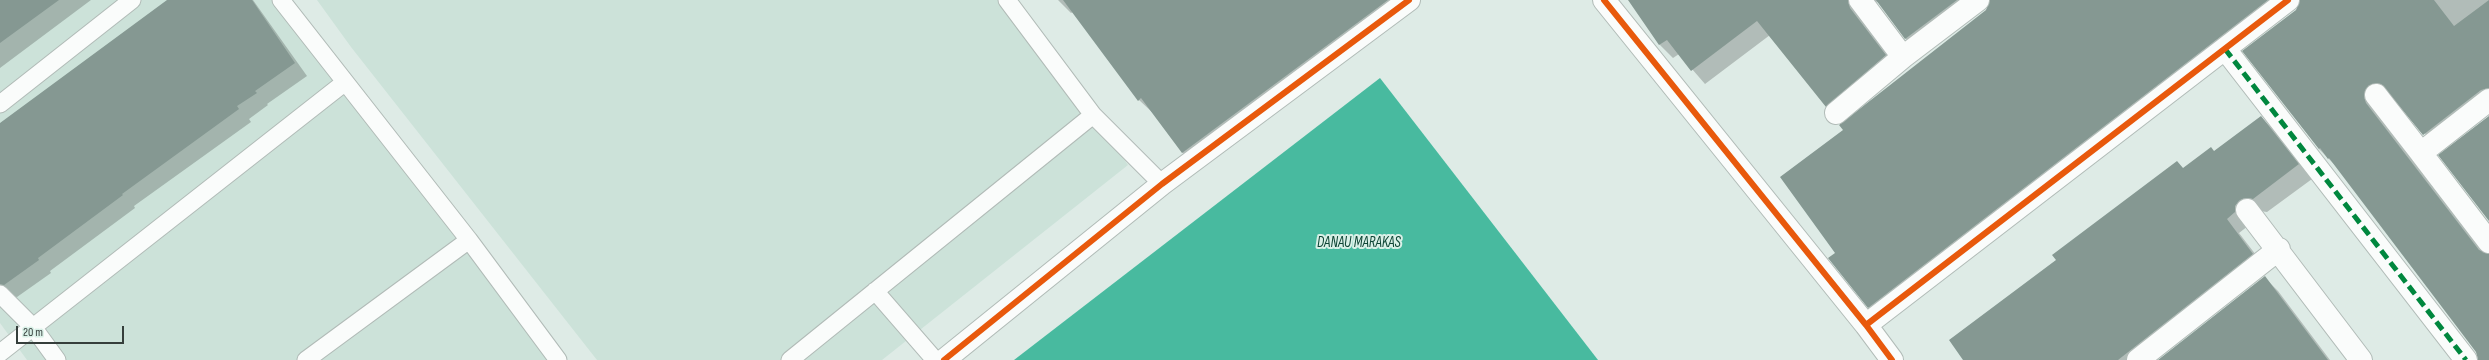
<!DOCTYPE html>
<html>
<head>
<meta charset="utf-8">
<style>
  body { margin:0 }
  #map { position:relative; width:2489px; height:360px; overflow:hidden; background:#deebe6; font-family:"Sofia Sans Condensed",sans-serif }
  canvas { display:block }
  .scale { position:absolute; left:16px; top:326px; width:108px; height:18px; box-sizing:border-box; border:2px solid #353e3b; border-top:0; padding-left:5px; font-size:12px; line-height:14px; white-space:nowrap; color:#353e3b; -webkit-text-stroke:3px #d9f0e7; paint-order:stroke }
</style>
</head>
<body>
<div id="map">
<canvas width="2489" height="360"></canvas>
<div class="scale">20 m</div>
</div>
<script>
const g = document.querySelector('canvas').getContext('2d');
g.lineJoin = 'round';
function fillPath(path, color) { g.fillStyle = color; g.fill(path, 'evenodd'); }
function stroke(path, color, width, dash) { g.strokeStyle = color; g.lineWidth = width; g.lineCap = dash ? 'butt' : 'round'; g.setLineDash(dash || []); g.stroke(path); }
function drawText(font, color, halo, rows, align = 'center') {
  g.font = font + ' "Sofia Sans Condensed",sans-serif'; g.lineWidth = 4; g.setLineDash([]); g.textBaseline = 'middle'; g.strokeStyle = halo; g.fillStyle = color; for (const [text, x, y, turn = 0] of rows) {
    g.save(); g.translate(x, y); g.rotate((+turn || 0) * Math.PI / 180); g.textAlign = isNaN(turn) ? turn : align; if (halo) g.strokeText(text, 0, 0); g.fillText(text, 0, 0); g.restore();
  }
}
fillPath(new Path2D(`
  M0,0H280L559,360H27L0,323Z
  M317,0H1012L1128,165L882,360H597L351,47Z`), '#cce2d9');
fillPath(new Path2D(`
  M1380,78L1598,360H1014Z`), '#48ba9f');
fillPath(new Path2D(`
  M0,0H91L0,68Z
  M171,0H253L307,76L267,104L268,105L249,119L251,122L134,206L135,208L50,271L51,273L17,297L12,296L0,285V125Z
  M1058,0H1421L1197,166L1183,153L1153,113L1139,100L1073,12L1071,13Z
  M1629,0H2489V108L2437,148L2396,98L2389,95L2377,104L2379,117L2485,255L2489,254V360H2479L2477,352L2338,168L2319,149L2244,51L2297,10L2300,2L2294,3L1882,320L1869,307L1837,253L1845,130L1986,11L1990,2L1984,3L1919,52L1906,39L1879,3L1873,0L1898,69L1840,119L1770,35L1705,84L1679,54L1673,58L1660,45Z
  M2261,117L2274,130L2312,179L2267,212L2260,211L2248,226L2239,233L2266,268L2148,360H1965L2184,169L2214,152Z
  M2265,278L2278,291L2330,360H2164Z`), '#0003');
fillPath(new Path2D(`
  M0,0H59L0,43Z
  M167,0H252L295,63L255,91L257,93L237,106L239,109L122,194L123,195L38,258L39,260L4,285L0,284V123Z
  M1063,0H1388L1182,153L1141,98L1138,101Z
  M1628,0H1848L1850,8L1886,55L1826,107L1757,21L1691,71L1667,40L1659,45Z
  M1876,0H1957L1905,39Z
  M1990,0H2268L1868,308L1828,258L1835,253L1780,177L1843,130L1839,125L1986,10Z
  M2300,0H2434L2454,26L2489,0V88L2481,90L2423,135L2381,84L2369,85L2364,96L2366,103L2479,250L2489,254V360H2478L2476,352L2329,158L2328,159L2320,148L2319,149L2242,51L2296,10Z
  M2261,116L2299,164L2253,199L2246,198L2240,200L2235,206V212L2227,219L2253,254L2118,360H1963L1949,340L2056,260L2052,255L2177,161L2183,168L2211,147L2214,151Z
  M2489,116V221L2438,155Z
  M2265,276L2328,360H2158Z`), '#859892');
const lane = new Path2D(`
  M281,0L469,240L558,360
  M1007,0L1093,115L1162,184
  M0,104L132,0
  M875,291L935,360
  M0,294L33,327L57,360
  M0,353L344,83
  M306,360L469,240
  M790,360L1093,115`);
const street = new Path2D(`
  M1604,0L1866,325L1892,360
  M1860,0L1903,57L1978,0
  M2225,49L2466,360
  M2376,95L2421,153
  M2489,100L2421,153L2489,242
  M1836,113L1903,57
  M2247,210L2361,360
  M1866,325L2288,0
  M944,360L1162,184L1409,0
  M2138,360L2279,249`);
stroke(lane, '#b1bbb7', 19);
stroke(street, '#b1bbb7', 24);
stroke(lane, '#fafcfb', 17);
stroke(street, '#fafcfb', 22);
stroke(new Path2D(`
  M2225,49L2466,360`), '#00873e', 5, [10, 5]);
stroke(new Path2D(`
  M1604,0L1866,325L1892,360
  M1866,325L2288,0
  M944,360L1162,184L1409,0`), '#e8590c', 6);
drawText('italic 15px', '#0e4535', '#d9f0e7', [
  ["DANAU MARAKAS",1359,243]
]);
</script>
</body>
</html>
